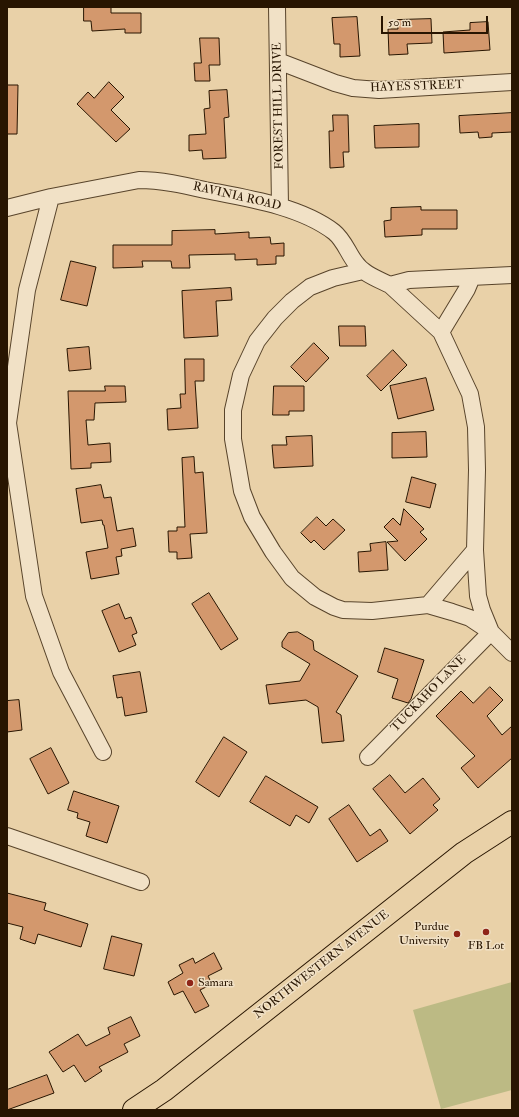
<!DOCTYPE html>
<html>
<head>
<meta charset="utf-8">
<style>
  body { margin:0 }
  #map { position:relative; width:519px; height:1117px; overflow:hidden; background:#e9d1a8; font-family:"IM FELL Double Pica",serif }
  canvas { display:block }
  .frame { position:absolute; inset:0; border:8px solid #281501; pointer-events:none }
  .scale { position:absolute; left:381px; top:16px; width:107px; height:18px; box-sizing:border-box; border:2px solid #281501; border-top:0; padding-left:5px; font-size:12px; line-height:14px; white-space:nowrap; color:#281501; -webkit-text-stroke:3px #f1e1c6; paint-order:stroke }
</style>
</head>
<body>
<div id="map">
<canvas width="519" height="1117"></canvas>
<div class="frame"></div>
<div class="scale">50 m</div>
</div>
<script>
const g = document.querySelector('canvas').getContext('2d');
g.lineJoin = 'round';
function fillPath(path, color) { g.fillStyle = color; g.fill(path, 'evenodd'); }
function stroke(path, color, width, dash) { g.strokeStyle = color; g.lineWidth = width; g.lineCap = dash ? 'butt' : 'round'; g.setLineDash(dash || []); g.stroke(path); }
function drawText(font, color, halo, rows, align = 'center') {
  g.font = font + ' "IM FELL Double Pica",serif'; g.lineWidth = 3; g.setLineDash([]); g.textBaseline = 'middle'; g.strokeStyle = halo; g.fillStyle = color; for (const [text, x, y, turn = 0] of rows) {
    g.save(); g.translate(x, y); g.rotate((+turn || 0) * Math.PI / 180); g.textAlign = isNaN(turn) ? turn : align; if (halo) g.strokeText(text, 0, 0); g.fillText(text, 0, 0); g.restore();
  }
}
fillPath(new Path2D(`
  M512,982V1090L441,1109L413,1010Z`), '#bcba84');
const building = new Path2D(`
  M84,7H111V13H141V33H125V29L92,31L91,21H84Z
  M357,17L360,56L340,57V44H334L332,18Z
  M431,19L432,43L407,44L408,54L389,55L388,29H398L397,20Z
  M488,22L490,50L444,53L443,32L470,30V23Z
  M200,38H219L220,65H209L210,81H195L194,63H201Z
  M109,82L124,97L111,110L130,129L116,142L77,104L88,92L94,98Z
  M7,85H18L17,134H7Z
  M227,90L229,117L224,118L226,158L203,159L202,150L189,151V135L206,134L204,109L210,108L209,91Z
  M512,113V132L492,133V137L479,138L478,132L460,133L459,116Z
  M333,115H348L349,152H343L344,167L330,168L329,131H333Z
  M419,124V147L375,148L374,126Z
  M421,207V210H457V229H422V235L385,237L384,221L391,220V208Z
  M215,230V234L249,232V238L270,237L271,244L284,243V256H276V264L257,265V259L235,260V254L189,255L190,268H172L171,261H142L143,267L113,268V245H172V231Z
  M71,261L96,267L87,306L61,300Z
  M231,288L232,300L216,301L218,336L184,338L182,291Z
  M339,326H365L366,346H340Z
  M314,343L329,358L306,382L291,367Z
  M89,347L91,369L69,371L67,349Z
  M393,350L407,365L381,391L367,376Z
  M185,359H204V381H195L198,428L168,430L167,409L181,408L180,394H185Z
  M426,378L434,410L398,419L390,386Z
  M105,386H125L126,402L95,403L94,420H86L88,445L110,443L111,462L91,463V468L71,469L68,391H105Z
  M274,386H304V411H289V415H273Z
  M426,432L427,457L392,458V433Z
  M312,436L313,466L274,468L272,445H287L286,437Z
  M194,457L195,473L203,472L207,533L190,534L192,558L177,559V552H169L168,531H177V527H185L182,458Z
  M412,477L436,484L430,508L406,502Z
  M101,485L104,498L111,497L117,531L133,528L136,546L121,549L122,556L116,557L119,574L91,579L86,552L108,548L104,525H103L102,520L81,523L76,489Z
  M404,509L424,529L420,532L427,539L405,561L387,542L398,541L384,527L393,518L400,525Z
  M317,517L326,526L333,519L345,530L324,550L314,540L311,543L301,533Z
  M386,542L388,570L359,572L358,552L371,551L370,544Z
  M209,593L238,639L221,650L192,604Z
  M119,604L125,619L131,617L137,633L132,635L136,645L119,652L102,611Z
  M298,632L313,641L314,650L358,676L336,712L341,715L344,741L322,743L318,707L306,700L269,704L266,685L300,681L310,664L282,647V642L288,633Z
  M385,648L424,660L411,699L408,703L392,698L398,679L378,672Z
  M140,672L147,712L125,716L122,697L117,698L113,676Z
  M490,687L503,700L487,716L502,735L512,726V758L478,788L461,768L475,756L436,716L461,691L473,703Z
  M19,700L22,730L7,732V701Z
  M224,737L247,752L219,797L196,782Z
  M51,748L69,783L48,794L30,759Z
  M390,775L405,793L423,778L440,799L433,805L438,810L410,834L373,789Z
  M266,776L318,807L309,823L296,815L290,826L250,802Z
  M74,791L119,806L107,843L86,836L90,822L77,818L78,813L68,810Z
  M349,805L370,836L380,829L388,841L357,862L329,819Z
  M7,893L46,903L44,910L88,924L81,947L38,934L35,944L20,939L23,927L7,923Z
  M112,936L142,944L134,976L104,969Z
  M214,953L222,969L208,976L212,984L200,990L209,1006L195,1013L183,991L174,995L168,982L183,973L179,965L193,958L195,963Z
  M131,1017L140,1036L124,1044L128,1052L99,1067L102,1071L85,1082L74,1065L63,1072L49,1052L78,1034L86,1046L110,1034L108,1028Z
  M47,1075L54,1093L7,1110V1090Z`);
fillPath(building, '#d3986d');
stroke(building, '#281501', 1);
const street = new Path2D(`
  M277,7L280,206
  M278,61L335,83L353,88L379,90L512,82
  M51,197L27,290L8,423L34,596L61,672L103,752
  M7,208L51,197L139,180C161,180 183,185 205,190C246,198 300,206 334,232C344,240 348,253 355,262C363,274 378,279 390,285L409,280L512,275
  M363,271L333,278L310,287L292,301L275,318L257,341L241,375L233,410V439L242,491L252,517L273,552L292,578L315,597L334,607L343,610L372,611L428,605L452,612L470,618L491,632L512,653
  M390,285L441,332L470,394L476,427L477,470L475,550L428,605
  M441,332L467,289L472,277
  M368,757L491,632L482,610L478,596L475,550
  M7,836L141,882`);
const primary = new Path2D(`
  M134,1110L164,1090L464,853L512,822`);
stroke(street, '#58442b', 18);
stroke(primary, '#281501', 24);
stroke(street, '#f1e1c6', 16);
stroke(primary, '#e9d1a8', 22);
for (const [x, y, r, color] of [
  [486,932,4,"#8f2418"],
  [457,934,4,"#8f2418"],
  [190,983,4,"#8f2418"]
]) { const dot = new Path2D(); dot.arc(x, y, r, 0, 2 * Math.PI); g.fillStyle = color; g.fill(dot); stroke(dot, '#f1e1c6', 1.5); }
drawText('12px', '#281501', '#f1e1c6', [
  ["HAYES STREET",417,87,-2],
  ["FOREST HILL DRIVE",279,106,-91],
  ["RAVINIA ROAD",237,197,13],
  ["TUCKAHO LANE",429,694,-46],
  ["NORTHWESTERN AVENUE",322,965,-38]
]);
drawText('12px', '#281501', '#f1e1c6', [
  ["Purdue",449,927],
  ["University",449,941],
  ["FB Lot",486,946,"center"],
  ["Samara",198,983,"left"]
], 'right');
</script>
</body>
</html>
